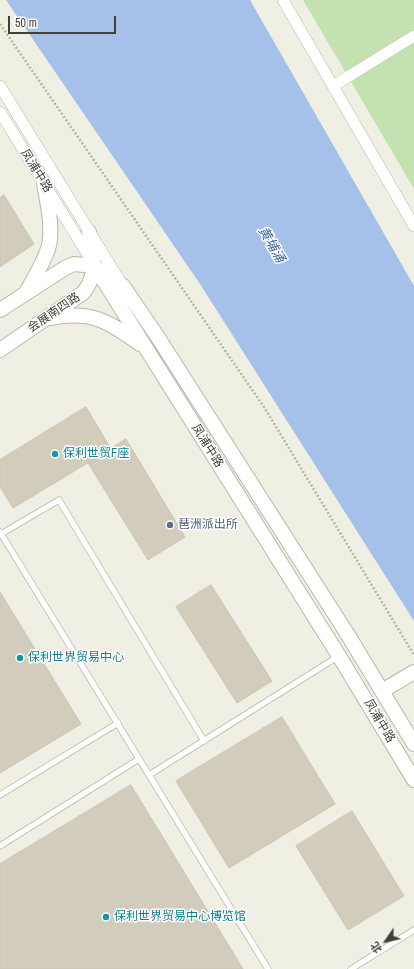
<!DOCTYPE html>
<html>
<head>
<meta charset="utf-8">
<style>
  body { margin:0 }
  #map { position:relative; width:414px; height:969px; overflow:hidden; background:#f0efe4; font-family:"Archivo Narrow","Noto Sans SC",sans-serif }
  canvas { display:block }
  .north { position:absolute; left:366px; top:921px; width:40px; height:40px; -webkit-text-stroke:3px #fff; paint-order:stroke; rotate:236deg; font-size:11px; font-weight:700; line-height:16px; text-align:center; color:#423f35 }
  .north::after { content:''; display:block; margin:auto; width:14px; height:18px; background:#423f35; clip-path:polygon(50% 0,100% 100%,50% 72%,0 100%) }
  .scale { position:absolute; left:8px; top:16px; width:108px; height:18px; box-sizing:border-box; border:2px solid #423f35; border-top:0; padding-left:5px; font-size:12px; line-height:14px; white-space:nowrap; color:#423f35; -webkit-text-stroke:3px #fff; paint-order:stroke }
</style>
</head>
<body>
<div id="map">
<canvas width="414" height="969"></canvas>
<div class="north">北</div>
<div class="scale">50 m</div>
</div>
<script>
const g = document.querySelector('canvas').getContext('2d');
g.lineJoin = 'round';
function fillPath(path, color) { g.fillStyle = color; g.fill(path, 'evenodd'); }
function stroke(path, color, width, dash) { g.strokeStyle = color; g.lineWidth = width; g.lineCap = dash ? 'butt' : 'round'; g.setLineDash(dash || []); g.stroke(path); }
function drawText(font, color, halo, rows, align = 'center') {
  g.font = font + ' "Archivo Narrow","Noto Sans SC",sans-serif'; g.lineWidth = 3; g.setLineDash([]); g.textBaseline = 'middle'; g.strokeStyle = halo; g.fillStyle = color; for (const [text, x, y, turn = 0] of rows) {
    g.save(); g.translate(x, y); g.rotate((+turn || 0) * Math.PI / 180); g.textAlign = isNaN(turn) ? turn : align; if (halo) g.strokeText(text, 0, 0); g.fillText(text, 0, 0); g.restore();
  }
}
fillPath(new Path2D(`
  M303,0H414V189Z`), '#c3e2b0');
fillPath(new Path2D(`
  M6,0H250L414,286V621L200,284Z`), '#a5c1e9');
const building = new Path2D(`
  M4,195L34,244L0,267V198Z
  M86,407L111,449L13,508L0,487V460Z
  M126,439L185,537L148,560L88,463Z
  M211,585L272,681L237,703L176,607Z
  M0,592L81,724L0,773Z
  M282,717L335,804L229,868L176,781Z
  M131,785L243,969H0V864Z
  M352,811L404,896L348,930L296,846Z`);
fillPath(building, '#d1ccbb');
stroke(building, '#cbc5af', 1);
const service = new Path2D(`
  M0,532L268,969
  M1,534L59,500L204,741
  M149,775L339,656
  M0,795L118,723
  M0,846L139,759
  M351,969L414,930`);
const minor = new Path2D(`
  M283,0L414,226
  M0,86L121,283
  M333,86L414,36
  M0,112L93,263`);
const tertiary = new Path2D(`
  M97,270L339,656L414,780
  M27,291C34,278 43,264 48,249C54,230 47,202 44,183
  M0,310L65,268L74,264L94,266L123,286L159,339L348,635L414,744
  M51,318C91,310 108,321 140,344
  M0,350L83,293C99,274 93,255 89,232
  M382,691L414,672`);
stroke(service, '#bbb7a8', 7);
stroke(minor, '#bbb7a8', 12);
stroke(tertiary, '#bbb7a8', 16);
stroke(new Path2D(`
  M0,24L264,407L414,655`), '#bbb59a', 2.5, [2, 2]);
stroke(service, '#fff', 5.5);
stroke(minor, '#fff', 11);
stroke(tertiary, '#fff', 14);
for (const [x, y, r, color] of [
  [55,454,4,"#0f9aa8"],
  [170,525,4,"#5c6f8a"],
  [20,658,4,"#0f9aa8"],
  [106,917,4,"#0f9aa8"]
]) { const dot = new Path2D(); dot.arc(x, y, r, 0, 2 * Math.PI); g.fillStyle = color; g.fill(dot); stroke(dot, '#fff', 1.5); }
drawText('12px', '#423f35', '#fff', [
  ["凤浦中路",36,171,58],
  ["会展南四路",54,313,-34],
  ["凤浦中路",207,446,58],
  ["凤浦中路",379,721,59]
]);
drawText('12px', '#0d838f', '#fff', [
  ["保利世贸F座",63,454],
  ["保利世界贸易中心",28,658],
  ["保利世界贸易中心博览馆",114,917]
], 'left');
drawText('12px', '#4e5e75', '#fff', [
  ["琶洲派出所",178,525]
], 'left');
drawText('italic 13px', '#3863a3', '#fff', [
  ["黄埔涌",271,245,60]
]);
</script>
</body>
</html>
